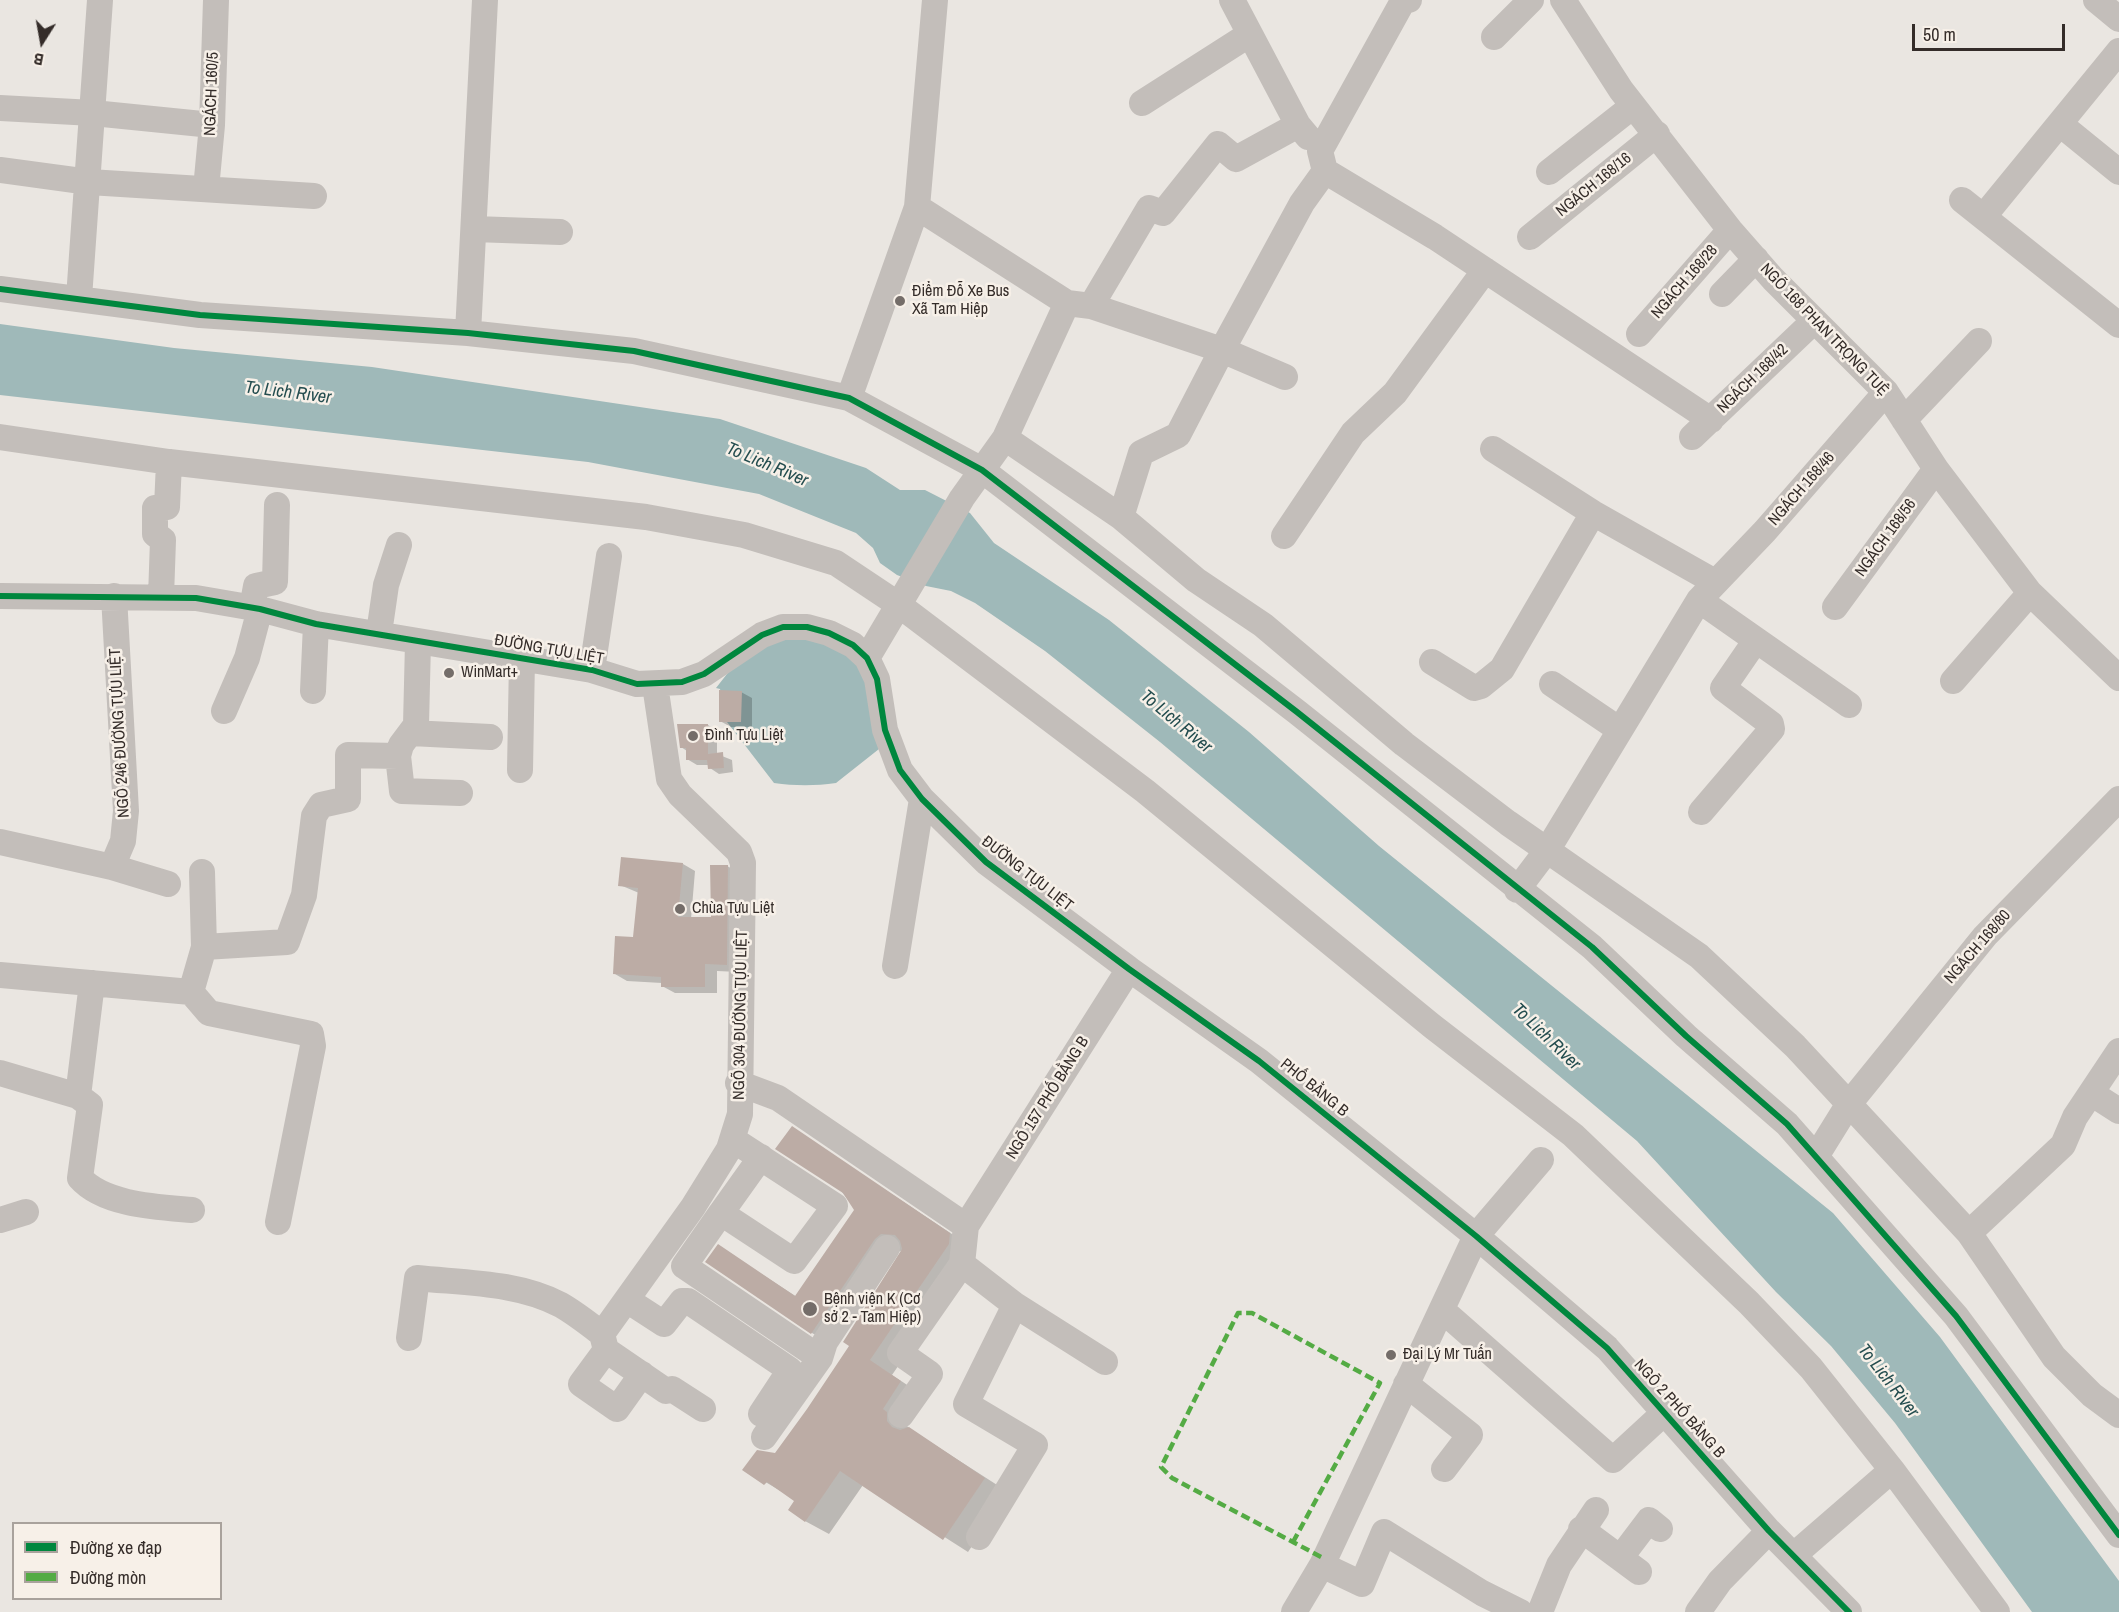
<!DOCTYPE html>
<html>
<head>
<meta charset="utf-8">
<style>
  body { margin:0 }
  #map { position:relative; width:2119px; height:1612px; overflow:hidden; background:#eae6e1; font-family:"Archivo Narrow",sans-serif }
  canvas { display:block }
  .legend { position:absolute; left:12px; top:1522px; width:210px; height:78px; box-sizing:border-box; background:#f7f0e8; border:2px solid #a9a29c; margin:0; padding:8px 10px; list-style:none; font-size:18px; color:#342c29 }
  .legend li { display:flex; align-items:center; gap:12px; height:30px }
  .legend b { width:30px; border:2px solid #a9a29c }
  .north { position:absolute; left:12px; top:12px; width:60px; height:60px; -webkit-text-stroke:4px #f7f0e8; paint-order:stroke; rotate:191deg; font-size:16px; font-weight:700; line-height:24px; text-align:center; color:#342c29 }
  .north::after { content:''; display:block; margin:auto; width:21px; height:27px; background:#342c29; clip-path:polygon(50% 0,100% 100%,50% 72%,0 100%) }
  .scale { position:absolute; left:1912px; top:24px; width:153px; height:27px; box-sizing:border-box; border:3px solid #342c29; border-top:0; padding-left:8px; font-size:18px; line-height:21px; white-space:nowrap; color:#342c29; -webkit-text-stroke:4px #f7f0e8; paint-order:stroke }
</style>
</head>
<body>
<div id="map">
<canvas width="2119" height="1612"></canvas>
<ul class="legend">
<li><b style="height:8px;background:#00873e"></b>Đường xe đạp</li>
<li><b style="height:8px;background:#54ab44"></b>Đường mòn</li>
</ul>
<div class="north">B</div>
<div class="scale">50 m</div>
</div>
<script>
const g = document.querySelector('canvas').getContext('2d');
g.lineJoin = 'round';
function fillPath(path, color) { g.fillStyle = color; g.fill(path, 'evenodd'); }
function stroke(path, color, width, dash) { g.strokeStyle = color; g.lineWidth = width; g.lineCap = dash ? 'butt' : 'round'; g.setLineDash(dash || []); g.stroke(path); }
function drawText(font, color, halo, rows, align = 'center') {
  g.font = font + ' "Archivo Narrow",sans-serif'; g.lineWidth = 5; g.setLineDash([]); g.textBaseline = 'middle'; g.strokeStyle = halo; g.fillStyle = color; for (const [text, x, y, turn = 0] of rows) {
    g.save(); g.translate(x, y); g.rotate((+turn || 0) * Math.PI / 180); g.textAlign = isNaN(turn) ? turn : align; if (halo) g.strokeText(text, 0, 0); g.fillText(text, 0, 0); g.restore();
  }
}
fillPath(new Path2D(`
  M0,324L174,348L372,367L720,419L866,468L900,490H925L970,513L994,543L1109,620L1249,732L1379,846L1833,1213L1940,1337L2119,1581V1612H2032L1895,1423L1831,1346L1776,1292L1637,1141L1160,742L1045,651L975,603L951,591L926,586L897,575L880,563L873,548L856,533L759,494L588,462L0,395Z
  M807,630L862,663L879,749L836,783C815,786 795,786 774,783L727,722L720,689L716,688L734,665L753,648Z`), '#9fb9b9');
fillPath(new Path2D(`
  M741,692L752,698V727H731L720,721Z
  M708,725L717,731V754L732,760L733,772L719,774L710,768L709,765H697L687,759V751L681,747Z
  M683,864L695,871L691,919H713L727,866L740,873L739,972L717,971V993H675L662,986V983L627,981L615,974L634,939L639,893L620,885Z
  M792,1128L973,1248L972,1258L892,1375L924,1396L905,1424L910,1429L1008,1492L968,1552L863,1485L829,1534L805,1521L796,1500L745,1470L776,1454L836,1370L903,1250L898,1252L835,1346L812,1333L718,1246L797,1297L856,1210Z`), '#0003');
fillPath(new Path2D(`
  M719,690L742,691L741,722H719Z
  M677,724H708V754L723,752L724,768L708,769L707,760H686V748H680Z
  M621,857L683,863L678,917H711L710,865H728L727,965L705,964V987H661V977L613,974L615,936L633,937L638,888L618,886Z
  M792,1126L950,1233L949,1244L870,1360L901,1381L883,1409L887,1412V1421L892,1427L900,1430L909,1427L985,1478L943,1540L840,1471L805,1522L788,1510L794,1501L767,1482L764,1485L742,1470L757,1450L775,1453L807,1409L849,1346L843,1342L902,1249L900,1241L895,1235L881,1234L875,1239L811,1334L705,1262L718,1244L795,1296L854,1210L843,1193L775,1149Z`), '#bcaca5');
stroke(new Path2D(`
  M1232,0L1298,125L1308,137
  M1563,0L1621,90L1730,230L1773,279L1886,392L1936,469L2030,593L2119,678
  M2096,0L2119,19
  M1494,37L1531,0
  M1142,103L1250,34
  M0,108L93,113L212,125
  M2060,124L2119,172
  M0,170L89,182L314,196
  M1325,171L1435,237L1711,420
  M1549,172L1633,106
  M206,189L212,125L216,0
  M1962,200L2119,325
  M917,207L1067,303L1091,306L1222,350L1302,203L1325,171L1320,151L1403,1L1409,0
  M1984,216L2119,51
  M474,229L560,232
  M1530,237L1657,134
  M0,289L200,315L468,333L634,351L849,398L982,470L1297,712L1592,947L1686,1036L1787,1124L1956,1316L2119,1535
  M1722,294L1756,259
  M79,298L100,0
  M1091,306L1149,208L1163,213L1218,144L1236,159L1298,125
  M468,333L485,0
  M1639,334L1730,230
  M849,398L917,207L935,0
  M1904,420L1979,341
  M0,437L169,462L646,517L744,535L836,563L899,605L1145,791L1432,1026L1573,1135L1749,1303L1811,1368L1892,1470L1997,1612
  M1692,437L1814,321
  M1005,438L1121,517L1196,580L1263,625L1404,744L1508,823L1699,956L1795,1046L1969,1233L2054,1357L2092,1395L2119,1415
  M1493,449L1593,513L1715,582
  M1121,517L1141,453L1178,435L1222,350L1285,377
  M1284,536L1353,433L1395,393L1485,270
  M0,596L196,598L260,609L316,624L592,670L637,684L682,682L704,674L762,635L783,627H807L829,633L853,645L867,658L877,679L885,730L900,770L922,799L986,862L1129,969L1259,1061L1476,1236L1607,1348L1769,1531L1849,1612
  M161,597L163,540L155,534V508L167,507L169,462
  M1699,600L1849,705
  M1835,607L1936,469
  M252,608L256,586L275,582L277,505
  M379,633L386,585L399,545
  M867,658L962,498L1005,438L1067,303
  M1432,662L1474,688L1481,686L1502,669L1593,513
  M592,670L609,556
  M1953,681L2030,593
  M1552,684L1620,730
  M313,691L316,624
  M224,711L247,658L260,609
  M411,733L490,737
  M398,756L402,791L460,793
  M520,770L522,659
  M1701,812L1772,729L1771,724L1723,688L1756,640
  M0,842L112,867L168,884
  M112,867L123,841L126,811L114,596
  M202,872L204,947
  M1517,890L1548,849L1699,600L1765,531L1886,392
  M895,966L922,799
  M0,975L191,992L209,1013L311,1034L313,1046L278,1222
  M191,992L204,947L287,942L304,895L314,816L321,805L348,799V755L398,756L401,745L416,725L418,642
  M0,1073L78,1096L90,1105L80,1178C104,1205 158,1207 192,1210
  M738,1083L778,1098L966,1226
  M2091,1093L2119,1111
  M78,1096L92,983
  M732,1139L835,1206L794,1261L721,1213L761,1157
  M1817,1155L1848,1105L1985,936L2119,799
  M721,1213L684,1266L820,1358
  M0,1220L26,1212
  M1969,1233L2063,1145L2075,1117L2119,1051
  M627,1300L664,1324L682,1301H688L790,1370L761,1414
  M1015,1305L1105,1362
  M1442,1310L1613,1460L1664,1413
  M602,1334L693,1207L729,1149L740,1114L743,863L739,852L680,795L669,779L655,685
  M409,1338L417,1278C464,1283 518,1282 561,1305C575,1313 589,1324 602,1334L606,1350
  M606,1350L581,1384L617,1409L642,1374
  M606,1350L666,1391L672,1389L703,1409
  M1406,1384L1470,1435L1444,1469
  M901,1415L930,1374L900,1353L962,1264
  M764,1437L820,1358L825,1342L887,1248
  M1581,1529L1639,1572
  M979,1537L1035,1445L966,1404L1015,1305L962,1264L966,1226L1129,969
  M1794,1555L1892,1470
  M1621,1557L1649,1520L1660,1529
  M1322,1565L1362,1584L1384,1532L1482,1593L1520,1612
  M1294,1612L1322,1565L1476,1236L1541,1160
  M1540,1612L1559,1565L1596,1510
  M1698,1612L1720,1581L1769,1531`), '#c3beba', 26);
stroke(new Path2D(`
  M1293,1542L1380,1383L1252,1313H1238L1161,1467L1172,1478L1325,1559`), '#54ab44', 4.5, [9, 4.5]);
stroke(new Path2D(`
  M0,289L200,315L468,333L634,351L849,398L982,470L1297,712L1592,947L1686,1036L1787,1124L1956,1316L2119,1535
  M0,596L196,598L260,609L316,624L592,670L637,684L682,682L704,674L762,635L783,627H807L829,633L853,645L867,658L877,679L885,730L900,770L922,799L986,862L1129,969L1259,1061L1476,1236L1607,1348L1769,1531L1849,1612`), '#00873e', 6);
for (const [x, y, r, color] of [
  [900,301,6,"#746d69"],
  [449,673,6,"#746d69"],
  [693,736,6,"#746d69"],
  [680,909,6,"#746d69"],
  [810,1309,8,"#746d69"],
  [1391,1355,6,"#746d69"]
]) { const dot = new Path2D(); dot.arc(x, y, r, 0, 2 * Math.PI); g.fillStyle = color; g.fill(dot); stroke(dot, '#f7f0e8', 2); }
drawText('16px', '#342c29', '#f7f0e8', [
  ["NGÁCH 160/5",212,94,-88],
  ["NGÁCH 168/16",1594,185,-39],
  ["NGÁCH 168/28",1685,282,-49],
  ["NGÕ 168 PHAN TRỌNG TUỆ",1824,330,46],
  ["NGÁCH 168/42",1753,379,-44],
  ["NGÁCH 168/46",1802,489,-49],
  ["NGÁCH 168/56",1886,538,-54],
  ["ĐƯỜNG TỰU LIỆT",549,650,10],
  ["NGÕ 246 ĐƯỜNG TỰU LIỆT",120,733,-93],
  ["ĐƯỜNG TỰU LIỆT",1027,874,38],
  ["NGÁCH 168/80",1978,947,-49],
  ["NGÕ 304 ĐƯỜNG TỰU LIỆT",741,1015,-89],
  ["PHỐ BẰNG B",1314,1088,39],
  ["NGÕ 157 PHỐ BẰNG B",1048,1098,-58],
  ["NGÕ 2 PHỐ BẰNG B",1679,1409,48]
]);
drawText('16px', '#342c29', '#f7f0e8', [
  ["Điểm Đỗ Xe Bus",912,292],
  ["Xã Tam Hiệp",912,310],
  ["WinMart+",461,673],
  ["Đình Tựu Liệt",705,736],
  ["Chùa Tựu Liệt",692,909],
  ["Bệnh viện K (Cơ",824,1300],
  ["sở 2 - Tam Hiệp)",824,1318],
  ["Đại Lý Mr Tuấn",1403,1355]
], 'left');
drawText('italic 18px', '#244d4f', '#f7f0e8', [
  ["To Lich River",288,393,7],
  ["To Lich River",767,465,23],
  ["To Lich River",1176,722,40],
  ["To Lich River",1546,1037,44],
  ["To Lich River",1888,1381,52]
]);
</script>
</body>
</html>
